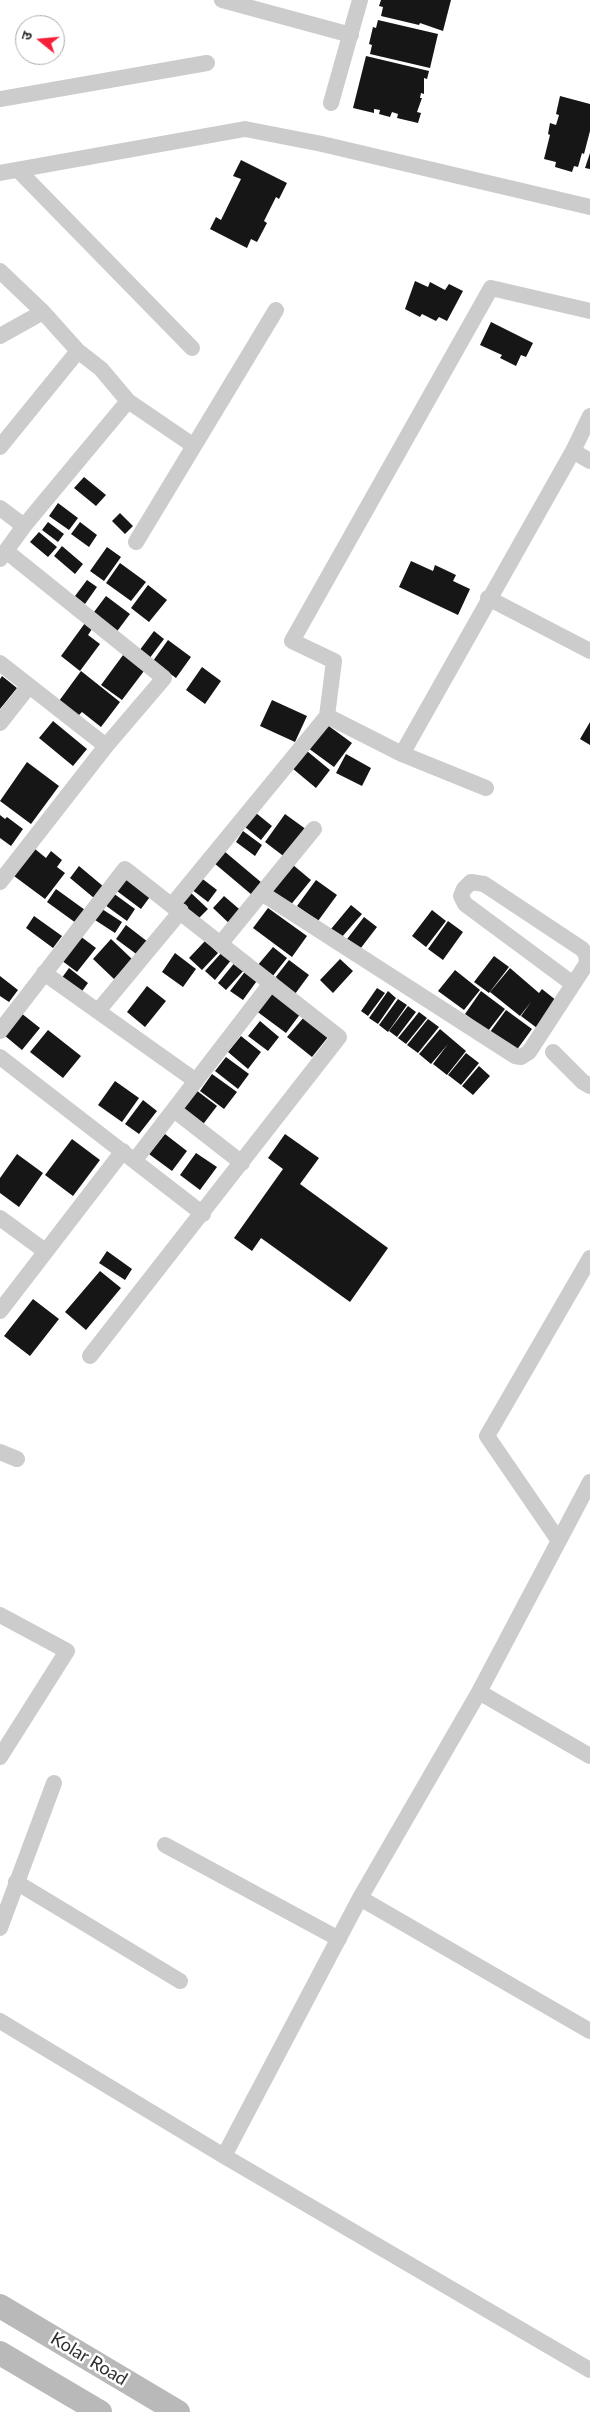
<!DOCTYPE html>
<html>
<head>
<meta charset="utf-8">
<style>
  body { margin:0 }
  #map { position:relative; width:590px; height:2412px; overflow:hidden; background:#fff; font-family:Lato,"Noto Sans Devanagari",sans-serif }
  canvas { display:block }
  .north { position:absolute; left:15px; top:15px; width:50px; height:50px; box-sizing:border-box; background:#fff; border:1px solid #acacac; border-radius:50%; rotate:287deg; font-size:14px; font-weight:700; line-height:20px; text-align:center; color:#2f2f2f }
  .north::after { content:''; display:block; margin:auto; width:18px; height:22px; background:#f72039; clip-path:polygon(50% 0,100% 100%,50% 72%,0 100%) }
</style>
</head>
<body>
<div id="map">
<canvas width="590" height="2412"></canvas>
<div class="north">उ</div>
</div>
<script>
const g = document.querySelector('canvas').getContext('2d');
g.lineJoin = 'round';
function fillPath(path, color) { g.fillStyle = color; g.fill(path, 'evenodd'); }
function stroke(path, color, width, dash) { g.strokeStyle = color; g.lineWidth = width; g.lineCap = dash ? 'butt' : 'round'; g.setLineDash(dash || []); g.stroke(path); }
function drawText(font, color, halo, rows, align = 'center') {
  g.font = font + ' Lato,sans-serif'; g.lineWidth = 5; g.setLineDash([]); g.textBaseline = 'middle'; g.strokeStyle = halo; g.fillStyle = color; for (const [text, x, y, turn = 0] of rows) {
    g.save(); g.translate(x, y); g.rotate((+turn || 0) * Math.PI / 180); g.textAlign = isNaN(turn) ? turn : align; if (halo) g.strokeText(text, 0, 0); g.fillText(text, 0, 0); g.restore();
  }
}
fillPath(new Path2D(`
  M381,0H451L443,31L420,23L419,25L381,16L383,7L379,6Z
  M378,20L438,34L430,68L370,54L372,45L369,44L373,27L376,28Z
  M366,56L429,71L427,79L424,78V94L421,93L420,98H422L417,112L421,113L418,123L397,118L398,114L392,112L390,117L379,114L380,110L374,109V113L353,108Z
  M560,96L590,104V131L584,154L582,153L578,167L574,166L572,172L555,167L556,162L544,159L550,135L548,134L550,123L556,125L559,115L556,114Z
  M590,153V169L585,168Z
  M241,160L287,183L279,199L276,197L264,221L267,223L257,242L251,239L247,248L210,229L216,217L221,220L241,179L233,176Z
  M415,281L428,287L430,282L445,290L449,284L463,291L447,321L439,317L436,321L422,314L420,317L405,309Z
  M491,322L533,343L526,357L521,355L516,366L500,358L502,355L480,345Z
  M84,477L106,495L96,506L74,488Z
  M58,503L78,518L69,530L49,516Z
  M120,513L133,526L125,534L112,521Z
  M48,522L64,534L58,542L42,530Z
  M80,522L97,535L89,547L71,534Z
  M39,532L57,547L48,557L30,542Z
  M62,546L83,564L75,574L54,556Z
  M107,547L121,557L104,581L90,571Z
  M411,561L433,571L435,565L456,575L453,581L470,589L458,615L399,587Z
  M120,563L146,582L131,601L106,583Z
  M87,580L97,587L85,604L75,596Z
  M148,585L167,600L149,622L131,608Z
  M106,596L130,614L115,634L91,616Z
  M85,623L92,629L88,635L100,644L80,671L61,656Z
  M154,631L164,639L149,659L139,651Z
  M168,640L191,657L176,678L153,661Z
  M126,651L147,667L122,700L101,685Z
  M202,667L221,681L205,704L186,690Z
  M81,671L120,702L101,727L82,712L78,716L59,701Z
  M2,676L17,688L0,709V679Z
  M272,700L307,716L295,742L260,726Z
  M53,721L87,749L73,766L39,738Z
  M590,722V745L580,739Z
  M326,724L352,743L334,767L308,748Z
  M307,751L330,770L316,788L292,768Z
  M346,754L371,768L362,786L336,773Z
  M27,762L59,786L31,824L0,801Z
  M256,813L272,826L261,840L245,827Z
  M285,814L307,830L286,858L265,842Z
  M0,815L5,819L7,817L23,829L11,846L0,838Z
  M243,831L262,845L255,856L236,842Z
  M35,849L46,858L51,851L62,860L57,867L65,873L45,899L14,876Z
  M224,851L262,883L252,895L214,863Z
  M293,865L311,880L289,907L271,892Z
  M79,866L104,887L94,898L70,878Z
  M128,876L152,894L141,909L117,891Z
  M200,877L217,890L208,902L191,889Z
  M316,880L337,895L318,921L297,906Z
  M56,889L85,910L76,923L47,902Z
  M189,891L208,909L197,920L178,903Z
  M113,893L135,909L127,921L105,905Z
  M224,896L245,914L233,927L213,908Z
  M351,905L362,914L341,938L331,929Z
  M268,908L307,936L292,957L253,928Z
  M102,909L122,922L115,933L95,920Z
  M432,910L446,921L426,947L412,936Z
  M34,916L62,936L53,948L26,928Z
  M364,917L377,927L357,953L344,943Z
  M448,921L463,932L443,960L428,949Z
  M126,925L148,942L139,956L116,939Z
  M80,936L96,948L77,972L61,960Z
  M111,939L132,959L114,979L93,959Z
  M205,941L218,953L202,970L189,958Z
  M273,947L287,958L272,977L257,966Z
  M223,951L232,959L215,980L205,971Z
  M175,953L196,969L183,987L162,972Z
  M494,956L509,967L489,993L474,982Z
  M340,959L353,971L333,993L320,980Z
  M289,960L309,975L295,994L275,978Z
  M236,961L245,969L226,990L218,983Z
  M69,968L88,983L80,994L61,979Z
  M510,968L539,993L542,989L557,1001L537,1028L521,1016L531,1002L520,1016L490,992Z
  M247,969L259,978L243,1000L230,991Z
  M455,970L480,990L464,1010L438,991Z
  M0,976L18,990L9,1002L0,996Z
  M147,986L166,1001L145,1027L127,1012Z
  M377,988L385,993L368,1016L361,1011Z
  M270,990L301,1013L286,1033L255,1010Z
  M388,991L396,998L378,1024L369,1018Z
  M481,991L505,1009L488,1031L465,1014Z
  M398,999L407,1005L388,1032L379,1025Z
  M408,1006L416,1012L397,1037L389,1031Z
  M506,1010L532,1029L516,1051L490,1032Z
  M419,1012L427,1018L406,1044L398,1038Z
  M21,1013L40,1028L22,1050L4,1035Z
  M304,1017L328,1037L312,1057L287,1037Z
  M428,1019L439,1027L418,1053L407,1045Z
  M260,1021L279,1037L268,1051L248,1036Z
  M440,1029L466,1051L447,1075L433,1064L448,1044L431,1064L419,1054Z
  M48,1030L81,1056L63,1078L30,1052Z
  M241,1036L261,1052L248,1069L228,1052Z
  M466,1053L479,1063L461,1085L448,1075Z
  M226,1057L249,1074L238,1089L215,1071Z
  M479,1066L490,1076L473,1095L462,1086Z
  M212,1074L237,1092L224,1109L200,1091Z
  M115,1081L139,1098L122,1122L98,1105Z
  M196,1090L217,1106L201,1127L180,1111Z
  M143,1100L157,1111L139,1134L125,1124Z
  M165,1134L187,1151L172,1171L149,1154Z
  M285,1134L319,1158L300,1184L388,1248L350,1302L261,1238L252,1251L234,1238L283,1169L268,1158Z
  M72,1139L100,1160L73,1196L45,1175Z
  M196,1153L217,1167L200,1190L180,1175Z
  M17,1154L43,1173L19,1207L0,1193V1178Z
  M107,1251L132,1269L125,1280L99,1263Z
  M100,1271L121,1288L86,1330L65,1312Z
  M33,1299L59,1319L30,1356L4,1336Z`), '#161616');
stroke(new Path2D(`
  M222,0L351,35
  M0,99L207,63
  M331,103L360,0
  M18,170L192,348
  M0,173L245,129L322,144L590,207
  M0,271L43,312L78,351L101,369L128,401
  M0,336L43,312
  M0,447L78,351
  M573,451L590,461
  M0,508L24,526
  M136,542L276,310
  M0,559L24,526L128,401L194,446
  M488,598L590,651
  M0,663L106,746
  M327,716L334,661L292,641L491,288L590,311
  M0,723L29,686
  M402,754L486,788
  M0,882L106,746L164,678L6,551
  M263,894L515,1056L521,1057L529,1052L587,963L586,954L582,949L484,884L471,882L464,889L461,896L465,904L573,984
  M172,905L327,716L402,754L573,451L590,416
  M221,943L314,829
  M44,973L196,1081
  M98,1011L181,911
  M0,1031L125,869L339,1037L90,1356
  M553,1052L583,1082L590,1086
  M0,1057L203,1214
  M174,1110L242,1163
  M135,1160L271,983
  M0,1218L45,1251
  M0,1311L123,1151
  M0,1452L17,1459
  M559,1541L487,1436L590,1258
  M0,1615L67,1651L0,1757
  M479,1692L590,1756
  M165,1845L339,1939
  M16,1882L180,1981
  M360,1898L590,2031
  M0,1928L54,1783
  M0,2021L224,2156L590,2370
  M224,2156L360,1898L479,1692L590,1482`), '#ccc', 16);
stroke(new Path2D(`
  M0,2306L178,2412
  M0,2353L100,2412`), '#b9b9b9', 24);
drawText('18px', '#2f2f2f', '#fff', [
  ["Kolar Road",89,2359,31]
]);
</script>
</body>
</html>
